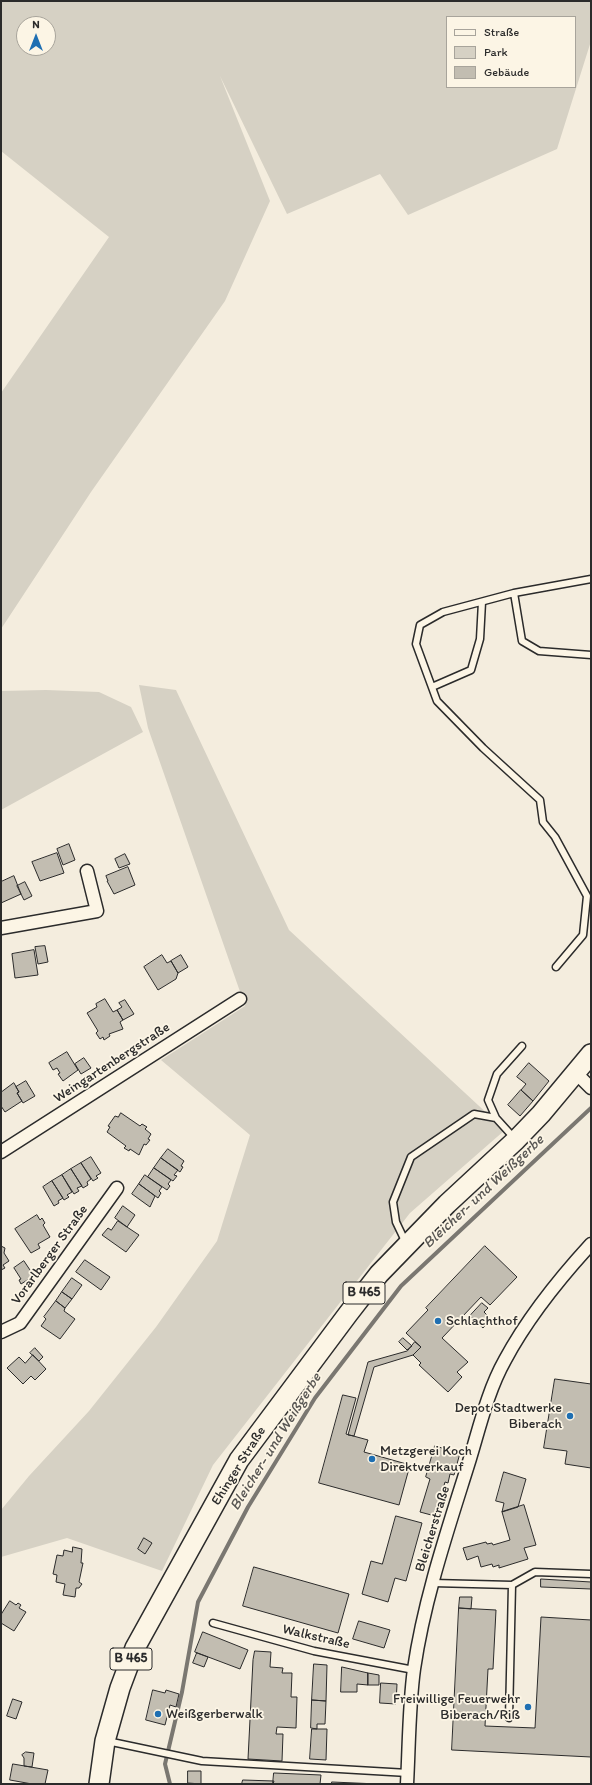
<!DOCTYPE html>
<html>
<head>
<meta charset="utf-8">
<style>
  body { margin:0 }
  #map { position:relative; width:592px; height:1785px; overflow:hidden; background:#f4edde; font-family:Itim,sans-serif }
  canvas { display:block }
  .frame { position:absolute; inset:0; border:2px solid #2b2b2b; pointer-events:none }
  .legend { position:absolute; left:446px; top:16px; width:130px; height:72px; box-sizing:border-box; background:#fcf5e5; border:1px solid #a8a49b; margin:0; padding:5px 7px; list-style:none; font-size:12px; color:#2b2b2b }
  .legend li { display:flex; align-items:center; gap:8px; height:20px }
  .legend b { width:20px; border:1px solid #a8a49b }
  .north { position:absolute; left:16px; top:16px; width:40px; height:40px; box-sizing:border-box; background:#fcf5e5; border:1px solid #a8a49b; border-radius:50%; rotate:0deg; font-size:11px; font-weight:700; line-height:16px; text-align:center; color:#2b2b2b }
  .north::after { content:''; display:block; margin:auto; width:14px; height:18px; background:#1f6fb2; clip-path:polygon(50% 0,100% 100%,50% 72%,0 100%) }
</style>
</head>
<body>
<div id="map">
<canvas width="592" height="1785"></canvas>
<div class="frame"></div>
<ul class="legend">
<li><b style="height:5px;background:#fcf5e5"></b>Straße</li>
<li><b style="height:11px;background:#d6d1c4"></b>Park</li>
<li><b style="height:11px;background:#c2bdb1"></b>Gebäude</li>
</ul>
<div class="north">N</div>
</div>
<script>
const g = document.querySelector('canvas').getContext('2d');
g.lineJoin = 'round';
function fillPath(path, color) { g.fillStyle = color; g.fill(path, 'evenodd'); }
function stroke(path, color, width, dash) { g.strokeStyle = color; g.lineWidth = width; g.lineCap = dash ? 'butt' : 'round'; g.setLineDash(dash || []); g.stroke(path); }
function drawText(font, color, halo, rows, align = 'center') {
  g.font = font + ' Itim,sans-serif'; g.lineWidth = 3.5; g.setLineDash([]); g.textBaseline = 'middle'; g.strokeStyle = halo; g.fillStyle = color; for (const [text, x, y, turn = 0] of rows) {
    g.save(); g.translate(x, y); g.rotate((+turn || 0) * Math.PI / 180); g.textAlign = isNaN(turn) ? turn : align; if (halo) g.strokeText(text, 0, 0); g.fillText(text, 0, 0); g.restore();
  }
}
fillPath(new Path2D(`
  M1,1H591V41L557,149L408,215L380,174L287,214L220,76L270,201L225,301L91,492L1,629V393L109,237L1,151ZM447,17H575V87H447ZM24,24H48V48H24Z
  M139,685L176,690L289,930L505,1130L410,1213L213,1465L162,1571L67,1538L1,1557V1510L29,1476L89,1411L156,1327L217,1241L250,1135L161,1060L245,1006L148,728Z
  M46,690L99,692L131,707L143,732L1,810V691Z`), '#d6d1c4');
stroke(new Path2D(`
  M170,1784L165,1764L182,1692L198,1602L248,1507L315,1398L401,1286L591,1108`), '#7a7771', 4);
const building = new Path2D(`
  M69,844L75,860L63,865L57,849Z
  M57,853L64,873L40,881L32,862Z
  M125,854L130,864L119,868L115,859Z
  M128,867L135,885L114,894L107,881H108L106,876Z
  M14,876L21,894L1,903V882Z
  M25,882L32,896L24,900L17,886Z
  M45,946L48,962L38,964L35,947Z
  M34,950L38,975L15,978L12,954Z
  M162,955L167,963L171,961L178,973L176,979L158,990L144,967Z
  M181,955L188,967L178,973L171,961Z
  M105,999L113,1012L117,1010L123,1020L120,1022L123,1029L109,1034L110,1036L104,1040L103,1037L100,1039L96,1033L98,1031L87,1013L97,1007L96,1004Z
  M125,1000L134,1014L123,1020L117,1010L122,1007L119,1003Z
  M67,1052L78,1070L63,1081L58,1074L60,1073L57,1068L53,1070L49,1063Z
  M84,1058L91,1068L81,1074L75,1064Z
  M529,1063L549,1081L533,1101L521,1090L526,1084L517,1077Z
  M26,1081L35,1096L23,1103L17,1093L19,1092L16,1087Z
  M14,1083L19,1092L17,1093L22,1101L5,1112L1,1106V1090L2,1091Z
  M521,1090L533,1101L520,1116L508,1105Z
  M121,1113L140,1126L142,1124L147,1127L145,1129L151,1134L148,1139L150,1140L146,1145L144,1144L139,1155L130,1149L129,1151L124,1148L126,1146L107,1132L110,1127L108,1126L115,1116L118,1117Z
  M168,1149L184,1161L181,1166L183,1167L180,1172L161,1158Z
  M91,1157L101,1173L96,1176L98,1178L93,1181L81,1163Z
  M161,1158L178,1170L174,1175L177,1176L173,1181L154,1168Z
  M81,1163L91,1179L87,1182L88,1185L83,1188L71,1169Z
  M154,1168L171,1180L168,1184L170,1186L167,1190L148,1177Z
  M71,1169L82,1186L77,1188L79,1191L74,1194L62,1175Z
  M62,1175L72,1192L67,1195L69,1197L64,1200L52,1181Z
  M145,1175L162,1187L159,1191L161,1193L158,1198L139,1184Z
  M52,1181L63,1198L58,1201L59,1203L54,1206L43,1187Z
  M139,1184L155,1196L150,1207L132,1194Z
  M123,1206L135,1215L127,1227L115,1218Z
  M37,1215L40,1220L42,1218L45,1223L43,1225L50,1237L38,1244L40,1248L31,1253L15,1229Z
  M118,1221L139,1235L126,1252L102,1235L108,1228L111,1230Z
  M1,1246L5,1248L4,1253L9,1261L3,1265L5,1268L1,1270Z
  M485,1246L517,1277L490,1305L481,1297L442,1338L468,1362L457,1372L462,1377L448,1392L419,1365L421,1363L413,1355L421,1347L406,1333L428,1310L426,1308Z
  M85,1260L110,1277L101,1290L76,1272Z
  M24,1261L34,1276L21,1284L19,1280L21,1279L14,1268Z
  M72,1278L82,1285L72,1299L62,1292Z
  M62,1292L72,1299L65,1308L56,1301Z
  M56,1301L65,1308L64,1311L75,1319L60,1339L41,1326L46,1319L44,1317Z
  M482,1303L488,1308L484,1312L491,1319L483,1328L470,1316Z
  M403,1338L412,1346L407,1350L399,1342Z
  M415,1342L421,1347L413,1355L374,1367L354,1436L348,1435L368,1362L407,1351Z
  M35,1348L43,1357L39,1361L30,1353Z
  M33,1355L46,1369L35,1380L31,1376L23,1384L7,1368L19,1357L25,1363Z
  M555,1379L591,1384V1468L565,1464L567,1451L544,1448Z
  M343,1395L356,1398L346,1434L368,1440L364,1452L410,1465L399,1505L319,1483Z
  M435,1446L460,1453L454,1475L450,1474L448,1483L445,1482L435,1516L420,1512L430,1479L426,1477Z
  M504,1472L526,1479L518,1507L502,1512L504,1503L496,1501Z
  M524,1505L536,1545L524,1548L528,1559L499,1568V1565L493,1567L492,1564L481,1567L478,1556L467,1560L463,1548L486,1542L487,1544L492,1543L493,1545L510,1540L502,1512Z
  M396,1516L422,1523L406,1581L395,1578L388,1602L362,1594L371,1561L382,1564Z
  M144,1538L152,1543L145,1554L138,1549Z
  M73,1547L82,1549L81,1563H83L79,1582L82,1584L79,1588H76L75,1597L63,1595L65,1584L56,1582L57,1575L53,1574L57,1555L63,1556L64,1550L72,1552Z
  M254,1567L349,1594L338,1633L243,1606Z
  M541,1579L591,1582V1589L541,1587Z
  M460,1597H472L471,1609L459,1608Z
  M10,1601L16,1605L18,1603L21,1605L19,1608L26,1612L14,1631L1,1623V1615Z
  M459,1608L496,1610L493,1669H488L485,1726L535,1728L541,1617L591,1620V1757L452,1750Z
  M359,1621L390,1630L384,1648L353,1639Z
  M203,1632L248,1650L240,1669L195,1652Z
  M255,1651L271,1652L270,1667L283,1668L282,1673H292L291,1697H297L296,1728L277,1727L276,1734H283L282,1761L248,1759L253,1660Z
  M197,1653L208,1657L204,1667L193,1663Z
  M314,1664L327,1665L326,1701L312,1700Z
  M342,1667L368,1673V1685L357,1684V1692H341Z
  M368,1673L379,1675V1685H368Z
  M381,1683L397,1684L396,1704L380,1703Z
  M153,1690L165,1693L166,1690L179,1694L176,1707L170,1705L165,1725L146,1720Z
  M13,1699L22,1702L16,1719L7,1716Z
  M312,1700L326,1701L325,1724H317V1729L311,1728Z
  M312,1729H327L326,1760L310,1759Z
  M26,1752L34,1753L32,1767L24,1766V1758L22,1755Z
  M13,1764L48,1770L45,1784H32L10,1780Z
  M188,1771H201V1784L188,1783Z
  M274,1773L321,1775L320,1784H273Z
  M243,1780L274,1781L273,1784H242Z
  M332,1782L378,1784H332Z`);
fillPath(building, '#c2bdb1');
stroke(building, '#2b2b2b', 1);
const lane = new Path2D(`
  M514,593L522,641L539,651L591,655
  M432,687L471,670L480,639L482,602
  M556,967L583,935L587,896L555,837L543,822L540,800L483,748L437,701L416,644L420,625L443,612L514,593L591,579
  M515,1139L496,1118L488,1100L497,1074L522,1046
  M406,1243L396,1222L393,1202L411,1157L474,1114L496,1118
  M433,1583L512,1585L535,1572L591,1574
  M213,1623L314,1651L414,1670
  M509,1718L512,1585
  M107,1741L202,1761L408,1773`);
const street = new Path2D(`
  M1,928L97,911L87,871
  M576,1073L591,1088
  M1,1152L240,999
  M1,1332L20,1323L117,1188
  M407,1784C409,1747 409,1705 414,1669C424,1600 447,1532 468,1465C479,1430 487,1392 505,1360C528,1317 558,1280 591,1244`);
const primary = new Path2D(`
  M99,1784L105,1741L120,1688L135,1648L239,1460L348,1314L379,1274L447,1204L516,1140L541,1114L591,1054`);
stroke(lane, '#2b2b2b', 9);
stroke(street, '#2b2b2b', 15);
stroke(primary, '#2b2b2b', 22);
stroke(lane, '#fcf5e5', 6);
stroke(street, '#fcf5e5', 12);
stroke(primary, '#fcf5e5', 19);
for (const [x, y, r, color] of [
  [438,1321,4,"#1f6fb2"],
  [570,1416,4,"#1f6fb2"],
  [372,1459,4,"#1f6fb2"],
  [528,1707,4,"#1f6fb2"],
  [158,1714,4,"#1f6fb2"]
]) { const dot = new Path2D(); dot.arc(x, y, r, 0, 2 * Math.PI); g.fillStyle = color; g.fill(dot); stroke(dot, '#fcf5e5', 1.5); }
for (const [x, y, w] of [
  [364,1293,42],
  [131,1659,42]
]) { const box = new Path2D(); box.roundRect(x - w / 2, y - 11, w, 22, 3); g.fillStyle = '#fcf5e5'; g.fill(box); stroke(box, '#2b2b2b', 1); }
drawText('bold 13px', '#2b2b2b', null, [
  ["B 465",364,1293],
  ["B 465",131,1659]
]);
drawText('14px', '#2b2b2b', '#fcf5e5', [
  ["Weingartenbergstraße",112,1063,-33],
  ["Vorarlberger Straße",50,1255,-54],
  ["Ehinger Straße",239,1466,-58],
  ["Bleicherstraße",433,1529,-73],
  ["Walkstraße",316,1637,13]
]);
drawText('14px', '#2b2b2b', '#fcf5e5', [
  ["Schlachthof",446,1321],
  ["Depot Stadtwerke",562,1408,"right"],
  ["Biberach",562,1424,"right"],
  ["Metzgerei Koch",380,1451],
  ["Direktverkauf",380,1467],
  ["Freiwillige Feuerwehr",520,1699,"right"],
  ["Biberach/Riß",520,1715,"right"],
  ["Weißgerberwalk",166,1714]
], 'left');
drawText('italic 15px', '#595754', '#fcf5e5', [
  ["Bleicher- und Weißgerbe",484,1192,-43],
  ["Bleicher- und Weißgerbe",276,1442,-58]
]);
</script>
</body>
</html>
